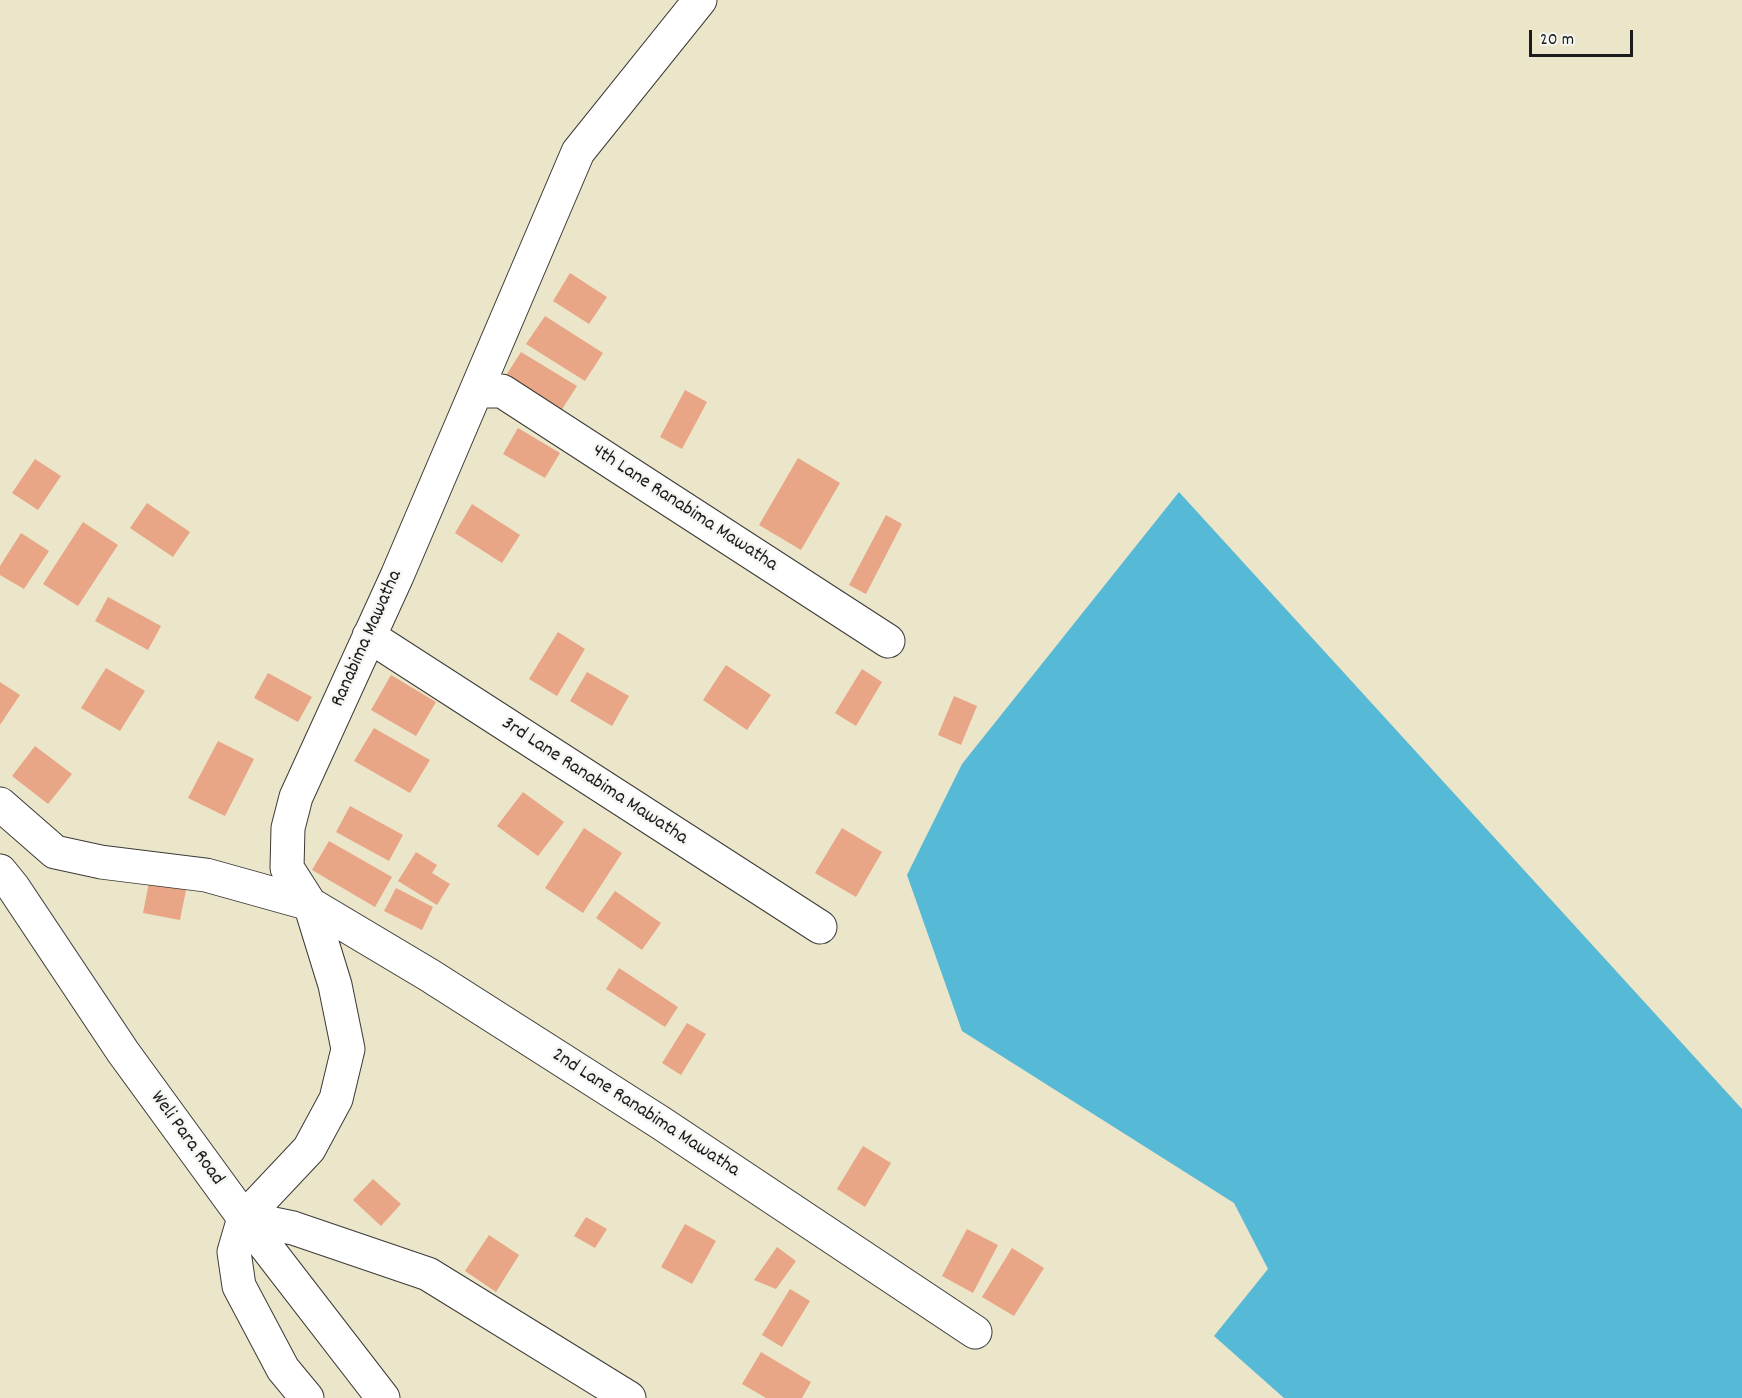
<!DOCTYPE html>
<html>
<head>
<meta charset="utf-8">
<style>
  body { margin:0 }
  #map { position:relative; width:1742px; height:1398px; overflow:hidden; background:#ebe5c9; font-family:Dekko,sans-serif }
  canvas { display:block }
  .scale { position:absolute; left:1529px; top:30px; width:104px; height:27px; box-sizing:border-box; border:3px solid #1c1c1c; border-top:0; padding-left:8px; font-size:18px; line-height:21px; white-space:nowrap; color:#1c1c1c; -webkit-text-stroke:4px #f6f6f2; paint-order:stroke }
</style>
</head>
<body>
<div id="map">
<canvas width="1742" height="1398"></canvas>
<div class="scale">20 m</div>
</div>
<script>
const g = document.querySelector('canvas').getContext('2d');
g.lineJoin = 'round';
function fillPath(path, color) { g.fillStyle = color; g.fill(path, 'evenodd'); }
function stroke(path, color, width, dash) { g.strokeStyle = color; g.lineWidth = width; g.lineCap = dash ? 'butt' : 'round'; g.setLineDash(dash || []); g.stroke(path); }
function drawText(font, color, halo, rows, align = 'center') {
  g.font = font + ' Dekko,sans-serif'; g.lineWidth = 5; g.setLineDash([]); g.textBaseline = 'middle'; g.strokeStyle = halo; g.fillStyle = color; for (const [text, x, y, turn = 0] of rows) {
    g.save(); g.translate(x, y); g.rotate((+turn || 0) * Math.PI / 180); g.textAlign = isNaN(turn) ? turn : align; if (halo) g.strokeText(text, 0, 0); g.fillText(text, 0, 0); g.restore();
  }
}
fillPath(new Path2D(`
  M1179,492L1742,1109V1398H1284L1214,1336L1268,1269L1234,1203L962,1031L907,875L962,764Z`), '#56b9d5');
fillPath(new Path2D(`
  M570,273L607,297L589,324L553,301Z
  M545,316L603,353L585,381L526,344Z
  M521,352L577,386L561,411L505,377Z
  M685,390L707,402L682,449L660,437Z
  M518,428L560,453L545,478L503,454Z
  M798,458L840,483L801,550L759,525Z
  M35,459L61,476L38,510L12,493Z
  M147,503L190,532L173,557L130,528Z
  M472,504L520,535L502,563L455,533Z
  M886,515L902,524L866,594L849,585Z
  M83,522L118,545L78,606L43,584Z
  M21,533L49,551L24,589L0,575V566Z
  M108,597L161,626L148,650L95,621Z
  M558,632L585,649L557,696L529,679Z
  M726,665L771,695L747,730L703,700Z
  M106,668L145,691L120,731L81,708Z
  M862,669L882,682L856,726L835,713Z
  M587,672L629,696L612,726L570,701Z
  M268,673L312,697L298,722L254,698Z
  M391,675L436,702L416,736L371,710Z
  M0,682L20,695L0,725Z
  M954,696L977,706L961,745L938,735Z
  M374,728L430,760L410,793L354,761Z
  M218,741L254,759L225,816L188,798Z
  M35,746L72,774L48,804L12,776Z
  M523,792L564,822L538,856L497,826Z
  M350,806L403,835L389,861L336,832Z
  M584,828L622,853L583,913L545,888Z
  M842,828L882,852L856,897L815,873Z
  M329,841L392,877L375,907L312,870Z
  M416,852L437,865L432,873L450,884L437,905L398,881Z
  M150,877L187,885L180,920L143,913Z
  M396,888L433,907L422,930L384,911Z
  M615,891L661,923L642,950L596,918Z
  M619,968L678,1007L665,1027L606,989Z
  M687,1023L706,1034L681,1075L662,1063Z
  M863,1146L891,1163L865,1207L837,1189Z
  M373,1179L401,1204L381,1226L353,1200Z
  M586,1217L607,1229L595,1248L574,1236Z
  M685,1224L716,1241L692,1284L661,1267Z
  M967,1229L998,1245L973,1293L942,1276Z
  M489,1235L519,1255L496,1292L465,1271Z
  M777,1247L796,1261L776,1289L754,1280Z
  M1012,1248L1044,1268L1014,1316L982,1297Z
  M790,1289L810,1301L782,1347L762,1335Z
  M761,1352L811,1382L802,1398H766L742,1384Z`), '#e8a687');
const minor = new Path2D(`
  M477,391H502L888,641
  M369,636L820,927
  M0,804L55,852L101,862L206,875L310,904L429,975L661,1123L975,1332
  M0,871L13,887L123,1052L244,1218L383,1398
  M244,1218L293,1228L428,1274L629,1398
  M307,1398L283,1369L239,1286L234,1252L244,1218L309,1149L336,1099L348,1049L335,985L310,904L287,868L288,828L296,797L397,576L578,152L700,0`);
stroke(minor, '#3b3a36', 35);
stroke(minor, '#fff', 33);
drawText('20px', '#1c1c1c', '#f6f6f2', [
  ["4th Lane Ranabima Mawatha",684,509,33],
  ["Ranabima Mawatha",368,639,-66],
  ["3rd Lane Ranabima Mawatha",594,782,33],
  ["2nd Lane Ranabima Mawatha",645,1114,33],
  ["Weli Para Road",186,1139,54]
]);
</script>
</body>
</html>
